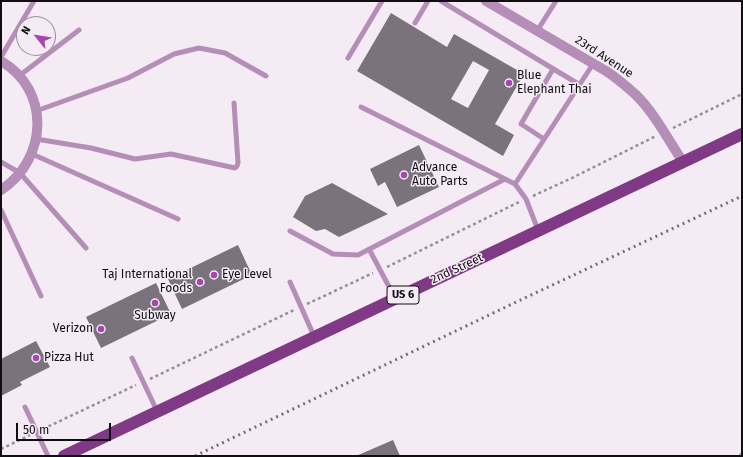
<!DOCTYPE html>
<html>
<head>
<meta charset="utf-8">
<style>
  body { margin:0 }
  #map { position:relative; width:743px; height:457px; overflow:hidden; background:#f4ebf4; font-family:"Fira Sans",sans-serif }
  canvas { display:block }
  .frame { position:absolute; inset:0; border:2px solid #110e11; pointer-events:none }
  .north { position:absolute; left:16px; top:16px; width:40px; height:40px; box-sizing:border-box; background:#f4ebf4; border:1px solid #999399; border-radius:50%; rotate:300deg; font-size:11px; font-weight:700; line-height:16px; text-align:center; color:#110e11 }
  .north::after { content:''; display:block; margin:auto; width:14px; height:18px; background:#a746ae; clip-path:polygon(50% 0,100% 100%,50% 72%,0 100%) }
  .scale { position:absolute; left:16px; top:423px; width:95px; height:18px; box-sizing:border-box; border:2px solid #110e11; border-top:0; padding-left:5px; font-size:12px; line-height:14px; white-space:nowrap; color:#110e11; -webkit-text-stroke:3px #f4ebf4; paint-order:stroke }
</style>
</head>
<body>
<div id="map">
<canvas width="743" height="457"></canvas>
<div class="frame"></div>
<div class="north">N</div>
<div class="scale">50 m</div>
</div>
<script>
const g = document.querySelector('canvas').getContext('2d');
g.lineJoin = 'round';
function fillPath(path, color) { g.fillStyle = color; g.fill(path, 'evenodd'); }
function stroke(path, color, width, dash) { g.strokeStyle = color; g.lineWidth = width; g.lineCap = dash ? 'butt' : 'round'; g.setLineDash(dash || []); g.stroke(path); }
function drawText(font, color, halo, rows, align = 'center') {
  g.font = font + ' "Fira Sans",sans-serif'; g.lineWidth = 3; g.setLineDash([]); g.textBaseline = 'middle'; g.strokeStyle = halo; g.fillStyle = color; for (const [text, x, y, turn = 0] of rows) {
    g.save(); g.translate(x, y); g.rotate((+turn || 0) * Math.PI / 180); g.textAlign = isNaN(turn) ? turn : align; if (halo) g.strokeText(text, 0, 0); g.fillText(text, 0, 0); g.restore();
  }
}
fillPath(new Path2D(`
  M391,13L447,47L454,34L524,74L495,124L514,135L503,156L357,71ZM473,61L489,70L468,108L451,99Z
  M419,145L439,187L397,207L385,182L378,186L370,169Z
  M332,183L388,214L339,237L325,229L316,231L293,217L305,196Z
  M238,245L252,275L182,309L168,279Z
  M156,283L171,314L101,348L86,317Z
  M36,341L50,367L20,382L22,385L1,396V359Z
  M393,440L400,456H356Z`), '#7b737b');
stroke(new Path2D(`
  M673,128L742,94
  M533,196L572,178L656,136
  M387,267L519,202
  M307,304L373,273
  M150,379L294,310
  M43,429L136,385
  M1,449L30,435`), '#968f96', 2.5, [3, 3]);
stroke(new Path2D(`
  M441,1L580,85
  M415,23L428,1
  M537,31L556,1
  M1,57L34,1
  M348,58L382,1
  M19,76L79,30
  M361,107L515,184
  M36,111L128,78L174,54L199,48L225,53L266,76
  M36,139L91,148L135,159L171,154L235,168L237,166L238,163L234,103
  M544,139L521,124L553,69
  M32,154L178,219
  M1,162L20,173L86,248
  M1,210L41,296
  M538,230L526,199L515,184L593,64
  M290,231L333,254L358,255L505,179
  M369,249L395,298
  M290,282L314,336
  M132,358L157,411
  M25,407L48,456
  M741,456L742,455`), '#b58eb7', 5);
stroke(new Path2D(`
  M486,1L606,71C617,78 626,86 635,94C654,112 669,141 683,162
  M1,61C51,90 48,159 1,190`), '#b58eb7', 10);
stroke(new Path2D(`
  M64,456L742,134`), '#803a85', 12);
stroke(new Path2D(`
  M195,456L512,304L742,196`), '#767176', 3, [2, 4]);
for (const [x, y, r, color] of [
  [509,83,4,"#a746ae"],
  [404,175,4,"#a746ae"],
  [214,275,4,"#a746ae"],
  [200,282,4,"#a746ae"],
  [155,303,4,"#a746ae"],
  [101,329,4,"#a746ae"],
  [36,358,4,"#a746ae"]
]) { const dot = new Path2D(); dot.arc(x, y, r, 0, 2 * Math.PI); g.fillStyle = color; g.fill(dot); stroke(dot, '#f4ebf4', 1.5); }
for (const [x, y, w] of [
  [403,295,32]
]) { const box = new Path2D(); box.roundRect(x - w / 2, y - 9, w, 18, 3); g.fillStyle = '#f4ebf4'; g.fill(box); stroke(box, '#110e11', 1); }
drawText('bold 11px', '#110e11', null, [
  ["US 6",403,295]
]);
drawText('12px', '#110e11', '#f4ebf4', [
  ["23rd Avenue",604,57,33],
  ["2nd Street",457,269,-25]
]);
drawText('12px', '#110e11', '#f4ebf4', [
  ["Blue",517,76],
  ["Elephant Thai",517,90],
  ["Advance",412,168],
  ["Auto Parts",412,182],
  ["Taj International",192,275,"right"],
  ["Foods",192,289,"right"],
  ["Eye Level",222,275],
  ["Subway",155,316,"center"],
  ["Verizon",93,329,"right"],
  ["Pizza Hut",44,358]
], 'left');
</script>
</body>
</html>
